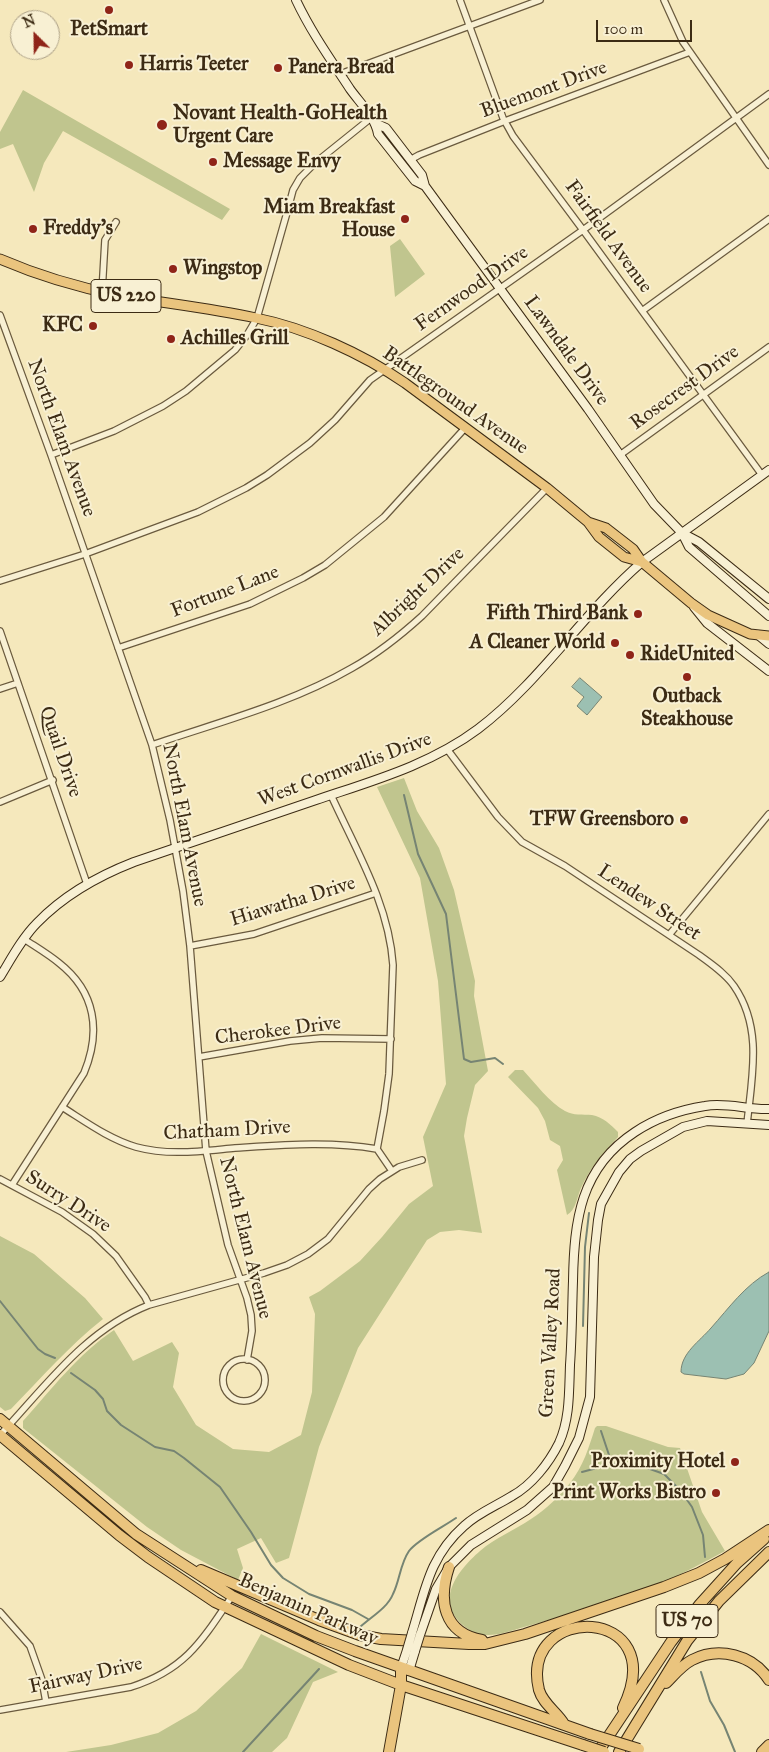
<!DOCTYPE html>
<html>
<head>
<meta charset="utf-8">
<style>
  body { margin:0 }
  #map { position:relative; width:769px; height:1752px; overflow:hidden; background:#f5e8bc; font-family:"IM FELL Great Primer",serif }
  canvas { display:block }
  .north { position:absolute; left:10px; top:10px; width:50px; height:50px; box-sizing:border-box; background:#f8f0d3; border:1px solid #ada187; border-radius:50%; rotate:337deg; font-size:14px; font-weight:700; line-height:20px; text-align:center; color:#3c2b14 }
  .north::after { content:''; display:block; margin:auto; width:18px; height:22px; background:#8f2418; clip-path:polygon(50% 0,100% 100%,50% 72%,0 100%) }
  .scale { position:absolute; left:596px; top:20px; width:96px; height:22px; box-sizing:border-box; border:2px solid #3c2b14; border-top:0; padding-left:6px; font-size:15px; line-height:18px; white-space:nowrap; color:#3c2b14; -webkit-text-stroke:4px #f8f0d3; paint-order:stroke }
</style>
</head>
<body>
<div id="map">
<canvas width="769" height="1752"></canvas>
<div class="north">N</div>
<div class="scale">100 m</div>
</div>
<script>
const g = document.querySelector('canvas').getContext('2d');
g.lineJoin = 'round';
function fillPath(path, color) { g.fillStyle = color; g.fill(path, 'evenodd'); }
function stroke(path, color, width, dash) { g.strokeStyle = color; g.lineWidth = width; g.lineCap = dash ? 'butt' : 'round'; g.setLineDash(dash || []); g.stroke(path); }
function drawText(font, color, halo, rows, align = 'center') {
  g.font = font + ' "IM FELL Great Primer",serif'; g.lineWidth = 4; g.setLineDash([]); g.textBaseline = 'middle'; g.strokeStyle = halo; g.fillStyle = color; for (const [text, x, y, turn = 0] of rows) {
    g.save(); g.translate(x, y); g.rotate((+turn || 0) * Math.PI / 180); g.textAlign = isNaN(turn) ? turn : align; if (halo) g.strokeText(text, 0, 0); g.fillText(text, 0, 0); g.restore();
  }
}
fillPath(new Path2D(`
  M23,90L230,209L222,220L63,131L44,163L34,192L13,144L0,149V132Z
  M400,239L425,274L395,297L390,246Z
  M404,778L417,811L439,848L454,890L475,981L474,996L488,1071L475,1085L467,1118L464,1136L482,1233L459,1230L440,1232L427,1240L358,1348L319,1447L289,1558L276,1563L261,1538L237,1549L243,1568L238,1580L181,1550L147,1527L23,1428V1421C51,1390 78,1354 114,1330L133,1361L172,1342L179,1353L173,1387L196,1425L233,1449L269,1452L301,1435L312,1392L315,1314L309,1297L320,1291L360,1261L382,1237L409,1204L433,1186L423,1137L446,1084L438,981L420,878L377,787Z
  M515,1070H523C535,1083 550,1103 565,1111C574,1116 582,1114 592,1115C603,1117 610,1124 618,1132V1137C603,1153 590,1168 581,1188C577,1197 576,1210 567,1215L557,1170L563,1160L560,1146L550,1140L545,1121L538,1108L508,1077Z
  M0,1236L34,1254L85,1298L103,1319C69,1346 41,1378 11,1409L5,1411L0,1407Z
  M597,1426H606L668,1447L680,1448L702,1512L725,1551C704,1562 683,1574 661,1583C617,1602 570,1614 524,1627C504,1633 482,1642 464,1626C434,1601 457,1571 480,1551C495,1538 515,1530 531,1519C546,1509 559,1497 570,1483C583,1467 589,1447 595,1428Z
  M261,1634L338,1672L313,1682L287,1738L272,1752H66L111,1745L158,1733L196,1711L242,1668Z`), '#c0c58e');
const water = new Path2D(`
  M580,678L602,697L587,715L577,706L584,697L572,687Z
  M769,1272V1331L754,1363L744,1374L726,1379L684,1374L681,1372C681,1353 700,1341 711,1328C729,1308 745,1285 769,1272Z`);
fillPath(water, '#9cc0b2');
stroke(water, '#768473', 1);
stroke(new Path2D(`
  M404,795L418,854L446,914L464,1059L471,1062L495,1058L503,1064
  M0,1301L38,1349L45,1354L55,1358
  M583,1326L585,1247L589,1213
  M71,1373L95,1390L103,1399L107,1411L121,1425L155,1447L174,1451L184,1458L220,1487L251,1532L271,1565L283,1578L309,1594L352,1610L368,1619
  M601,1431L612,1464
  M582,1472L612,1464H636L664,1474L680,1490L692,1507L703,1535L705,1557
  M358,1629C369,1618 387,1609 393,1594C400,1580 400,1564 409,1551C417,1540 443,1527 456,1518
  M701,1672L710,1701L724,1725L735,1752
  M243,1752L319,1669`), '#768473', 2);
const street = new Path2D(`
  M460,0L503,118L513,136L583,230L762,475
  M664,0L683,42L769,165
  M340,74L540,0
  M410,160L419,155L505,121L690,52
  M102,292L105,240L116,222
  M642,311L769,219
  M0,315L51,455L152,745L170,820L183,891L190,946L206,1151L228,1245L247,1298L251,1315L252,1331L247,1360
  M51,455L114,431L163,406L186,391L235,350L247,335L257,318L288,209L293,190L300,178L315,163L371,118
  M620,455L769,347
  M0,581L85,554L198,512L246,488L267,475L310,443L335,420L370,380L583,230L769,94
  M0,631L87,884
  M118,648L250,604L303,578L325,565L384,517L466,427
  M0,689L18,683
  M152,745C219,722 290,704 352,668C377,654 400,636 422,616L547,488
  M447,749L498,817L522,842L565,866L699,955C711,964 725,973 734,986C763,1028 752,1076 747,1124
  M331,795C356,850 389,904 393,965L389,1074L384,1111L377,1149
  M0,802L53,780
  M669,935L769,814
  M190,946L254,934L376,893
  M199,1057L290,1041L322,1038L391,1039
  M62,1107C86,1122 109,1139 136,1147C169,1156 202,1151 235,1148C283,1145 330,1141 377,1149L392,1171
  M0,1179L62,1212L93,1234L116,1256L145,1297L149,1305
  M12,1185L84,1073C101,1032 96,992 59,963C48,954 36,947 24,939
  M223 1380a21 21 0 1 1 42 0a21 21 0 1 1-42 0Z
  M0,1435C46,1386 85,1330 149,1305L264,1273L287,1265L308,1254L328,1239L369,1189L380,1179L399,1167L422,1160
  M0,1612L30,1646L42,1680L46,1702
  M0,1710L131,1687C185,1670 202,1641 232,1596`);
const secondary = new Path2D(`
  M296,0C311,32 331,60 350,89C360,103 375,117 378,134L415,181L425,186
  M377,124L386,128L422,175L425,186L588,409L654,504L682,533L699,542L769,599
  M682,533L689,547L769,616
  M694,607L707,623L769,671
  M758,635L769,644
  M0,977C11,959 22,938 37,923C64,895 98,876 134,862C195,841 256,821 316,800C372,781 430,765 478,729C540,682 583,613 642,562L769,470
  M412,1633C425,1591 429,1557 464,1526C478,1513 496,1506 512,1496C532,1485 549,1463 559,1443C570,1419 569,1391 570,1365C572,1337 572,1309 573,1281C574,1221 580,1168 635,1132C656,1118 679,1110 705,1106C726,1102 748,1110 769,1109
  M420,1635L436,1589L449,1567L471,1545L527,1510L553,1487L565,1466L579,1438L590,1397L594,1257L598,1220L601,1204L619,1172L630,1159L641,1151L683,1127L707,1121L769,1125
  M401,1668L407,1650
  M409,1671L415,1651`);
const primary = new Path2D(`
  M0,259C37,275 77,287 117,295C163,303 210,308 256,318C306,328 363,354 405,383L547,488L588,522L599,537L624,557L642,562
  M588,522L606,528L633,549L642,562L691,603L708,615L750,634L769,636`);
const highway = new Path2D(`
  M0,1419L136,1534L232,1596L316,1636L355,1651L590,1734
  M0,1435L119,1535L148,1557L215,1602L349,1665L401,1685L583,1745
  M449,1567C438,1600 443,1633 482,1640
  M201,1570L319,1620L360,1635L381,1639L469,1644H485L525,1634L664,1587L699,1573L725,1559L769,1530
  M666,1683C674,1675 682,1665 692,1660C719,1646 753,1655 769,1680
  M564,1724C557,1712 543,1704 539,1690C518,1602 673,1604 623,1708
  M389,1752L401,1685V1668
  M598,1752L671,1642L700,1604L737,1563L764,1539
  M619,1752L687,1641L719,1601L769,1552
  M762,1752L769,1745`);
stroke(street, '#6a5a3e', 8);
stroke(secondary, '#3c2b14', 10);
stroke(primary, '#3c2b14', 11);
stroke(highway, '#3c2b14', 12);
stroke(street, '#f8f0d3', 5.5);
stroke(secondary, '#f8f0d3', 8);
stroke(primary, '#eac47e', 9);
stroke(highway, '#eac47e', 10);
const secondaryBridge = new Path2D(`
  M407,1650L412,1633
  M415,1651L420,1635`);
const highwayBridge = new Path2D(`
  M590,1734L639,1749
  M583,1745L604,1752`);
stroke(secondaryBridge, '#3c2b14', 10, []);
stroke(highwayBridge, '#3c2b14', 12, []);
stroke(secondaryBridge, '#f8f0d3', 8);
stroke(highwayBridge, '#eac47e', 10);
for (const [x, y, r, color] of [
  [109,10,5,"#8f2418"],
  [129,65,5,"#8f2418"],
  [278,68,5,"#8f2418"],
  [162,125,6,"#8f2418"],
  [213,162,5,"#8f2418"],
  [405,219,5,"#8f2418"],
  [33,229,5,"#8f2418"],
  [173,269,5,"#8f2418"],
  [93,326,5,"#8f2418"],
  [171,339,5,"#8f2418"],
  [638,614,5,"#8f2418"],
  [615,643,5,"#8f2418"],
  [630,655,5,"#8f2418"],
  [687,677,5,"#8f2418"],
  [684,820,5,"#8f2418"],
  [735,1462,5,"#8f2418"],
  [716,1493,5,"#8f2418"]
]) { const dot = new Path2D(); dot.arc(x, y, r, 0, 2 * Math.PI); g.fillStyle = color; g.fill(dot); stroke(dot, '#f8f0d3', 2); }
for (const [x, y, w] of [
  [126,296,70],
  [687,1621,62]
]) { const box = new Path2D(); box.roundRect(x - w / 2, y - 16.5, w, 33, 4); g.fillStyle = '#f8f0d3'; g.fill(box); stroke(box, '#3c2b14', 1); }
drawText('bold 19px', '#3c2b14', null, [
  ["US 220",126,296],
  ["US 70",687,1621]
]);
drawText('bold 20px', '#3c2b14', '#f8f0d3', [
  ["PetSmart",109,30,"center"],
  ["Harris Teeter",139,65],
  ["Panera Bread",288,68],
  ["Novant Health-GoHealth",173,114],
  ["Urgent Care",173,137],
  ["Message Envy",223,162],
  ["Miam Breakfast",395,208,"right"],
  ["House",395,231,"right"],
  ["Freddy's",43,229],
  ["Wingstop",183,269],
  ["KFC",83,326,"right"],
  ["Achilles Grill",181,339],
  ["Fifth Third Bank",628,614,"right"],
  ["A Cleaner World",605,643,"right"],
  ["RideUnited",640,655],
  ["Outback",687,697,"center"],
  ["Steakhouse",687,720,"center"],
  ["TFW Greensboro",674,820,"right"],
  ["Proximity Hotel",725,1462,"right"],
  ["Print Works Bistro",706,1493,"right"]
], 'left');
drawText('20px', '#3c2b14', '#f8f0d3', [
  ["Bluemont Drive",544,90,-20],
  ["Fairfield Avenue",608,237,54],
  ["Fernwood Drive",472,289,-35],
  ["Lawndale Drive",566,351,54],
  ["Rosecrest Drive",685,388,-36],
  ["Battleground Avenue",455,401,35],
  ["North Elam Avenue",61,438,70],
  ["Fortune Lane",225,592,-21],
  ["Albright Drive",418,592,-43],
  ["Quail Drive",60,752,71],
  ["West Cornwallis Drive",345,770,-20],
  ["North Elam Avenue",184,825,79],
  ["Hiawatha Drive",293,902,-17],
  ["Lendew Street",649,903,34],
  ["Cherokee Drive",278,1031,-7],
  ["Chatham Drive",227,1131,-3],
  ["Surry Drive",68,1202,33],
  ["North Elam Avenue",245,1238,76],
  ["Green Valley Road",551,1343,-87],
  ["Benjamin Parkway",308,1610,24],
  ["Fairway Drive",86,1676,-12]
]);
</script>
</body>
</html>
